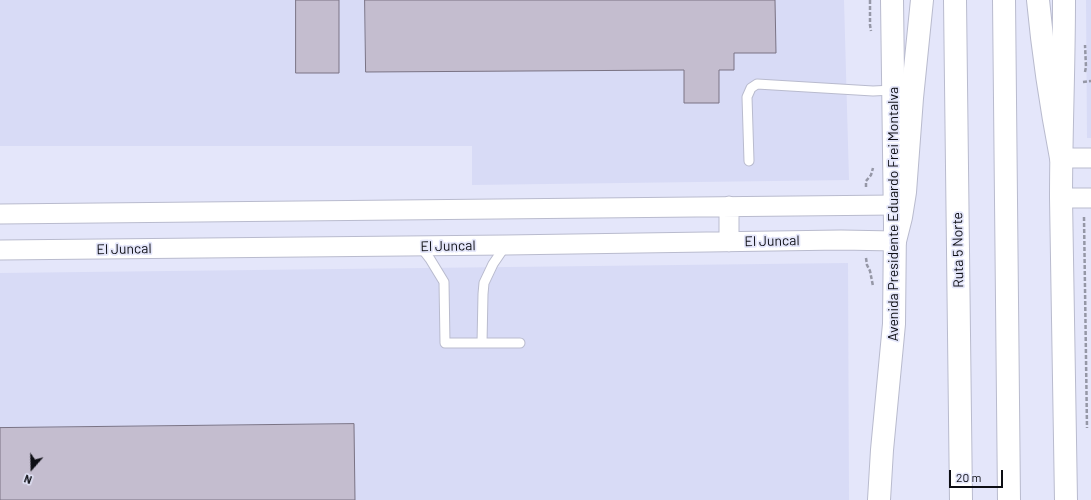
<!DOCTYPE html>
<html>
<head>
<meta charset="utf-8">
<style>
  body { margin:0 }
  #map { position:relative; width:1091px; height:500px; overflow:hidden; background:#e4e6fa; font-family:Barlow,sans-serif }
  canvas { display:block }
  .north { position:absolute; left:12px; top:448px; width:40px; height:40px; -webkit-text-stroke:3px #e4e6fa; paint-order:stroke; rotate:200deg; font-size:11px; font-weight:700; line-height:16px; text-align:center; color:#0d0e14 }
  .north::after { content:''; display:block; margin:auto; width:14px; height:18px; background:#0d0e14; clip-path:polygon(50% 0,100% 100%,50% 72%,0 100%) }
  .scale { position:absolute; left:949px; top:470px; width:54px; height:18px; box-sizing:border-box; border:2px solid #0d0e14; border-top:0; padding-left:5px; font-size:12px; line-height:14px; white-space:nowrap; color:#0d0e14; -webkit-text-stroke:3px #e4e6fa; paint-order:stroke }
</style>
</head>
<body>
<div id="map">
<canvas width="1091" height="500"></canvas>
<div class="north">N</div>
<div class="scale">20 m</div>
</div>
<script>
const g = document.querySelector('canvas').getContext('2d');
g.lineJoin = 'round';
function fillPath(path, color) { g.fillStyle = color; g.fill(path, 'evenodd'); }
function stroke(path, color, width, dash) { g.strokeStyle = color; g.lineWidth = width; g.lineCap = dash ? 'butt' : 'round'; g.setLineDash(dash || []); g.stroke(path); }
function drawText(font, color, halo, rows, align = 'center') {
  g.font = font + ' Barlow,sans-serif'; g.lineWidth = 3.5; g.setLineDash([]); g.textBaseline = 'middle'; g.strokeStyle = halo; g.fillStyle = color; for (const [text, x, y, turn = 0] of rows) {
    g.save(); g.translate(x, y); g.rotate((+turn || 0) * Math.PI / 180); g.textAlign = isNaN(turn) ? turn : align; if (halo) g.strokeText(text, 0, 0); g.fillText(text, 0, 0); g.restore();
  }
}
fillPath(new Path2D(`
  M0,0H844L849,180L472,185V146H0Z
  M1086,0H1091V138H1087Z
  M848,263L849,500H0V273Z`), '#d8dbf6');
const building = new Path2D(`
  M296,0H339V73H296Z
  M365,0H775L776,53H734V70H719V103H684V70L366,72Z
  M354,424L355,500H0V428Z`);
fillPath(building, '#c4bdcf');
stroke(building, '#7a7384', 1);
const lane = new Path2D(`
  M749,161L747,97L751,88L757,84L873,91L893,90
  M420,246L430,259L444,282L445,343H520
  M482,343L483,294L484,283L493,264L506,245`);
const street = new Path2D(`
  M1061,158H1091
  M1061,198H1091
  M729,206V242
  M0,214L895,205
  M0,250L506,245L841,240L895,241`);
const secondary = new Path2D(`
  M1064,0C1064,66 1061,132 1061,198L1066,500
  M879,500L882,450L894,324L895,226L892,0`);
const highway = new Path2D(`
  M955,0L961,500
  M1004,0L1009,500
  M1038,0C1043,53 1051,106 1061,158
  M895,241L901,217L905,192L912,98L922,0`);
stroke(lane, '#b9bbce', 11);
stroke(street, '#b9bbce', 21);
stroke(secondary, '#b9bbce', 24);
stroke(highway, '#b9bbce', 24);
stroke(new Path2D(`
  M870,0V25L871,31
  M1085,72L1086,67L1085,45
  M1083,82L1091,81
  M866,187V181L871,175L873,168
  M1084,217L1087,428
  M866,258L867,265L870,271L873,286`), '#9597a6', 2.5, [4, 2]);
stroke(lane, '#fff', 9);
stroke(street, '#fff', 19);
stroke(secondary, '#fff', 22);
stroke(highway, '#fff', 22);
drawText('14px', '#0d0e14', '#e4e6fa', [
  ["Avenida Presidente Eduardo Frei Montalva",893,214,-90],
  ["El Juncal",772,241,-1],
  ["El Juncal",448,246,-1],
  ["El Juncal",124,249,-1],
  ["Ruta 5 Norte",958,250,-91]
]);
</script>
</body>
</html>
